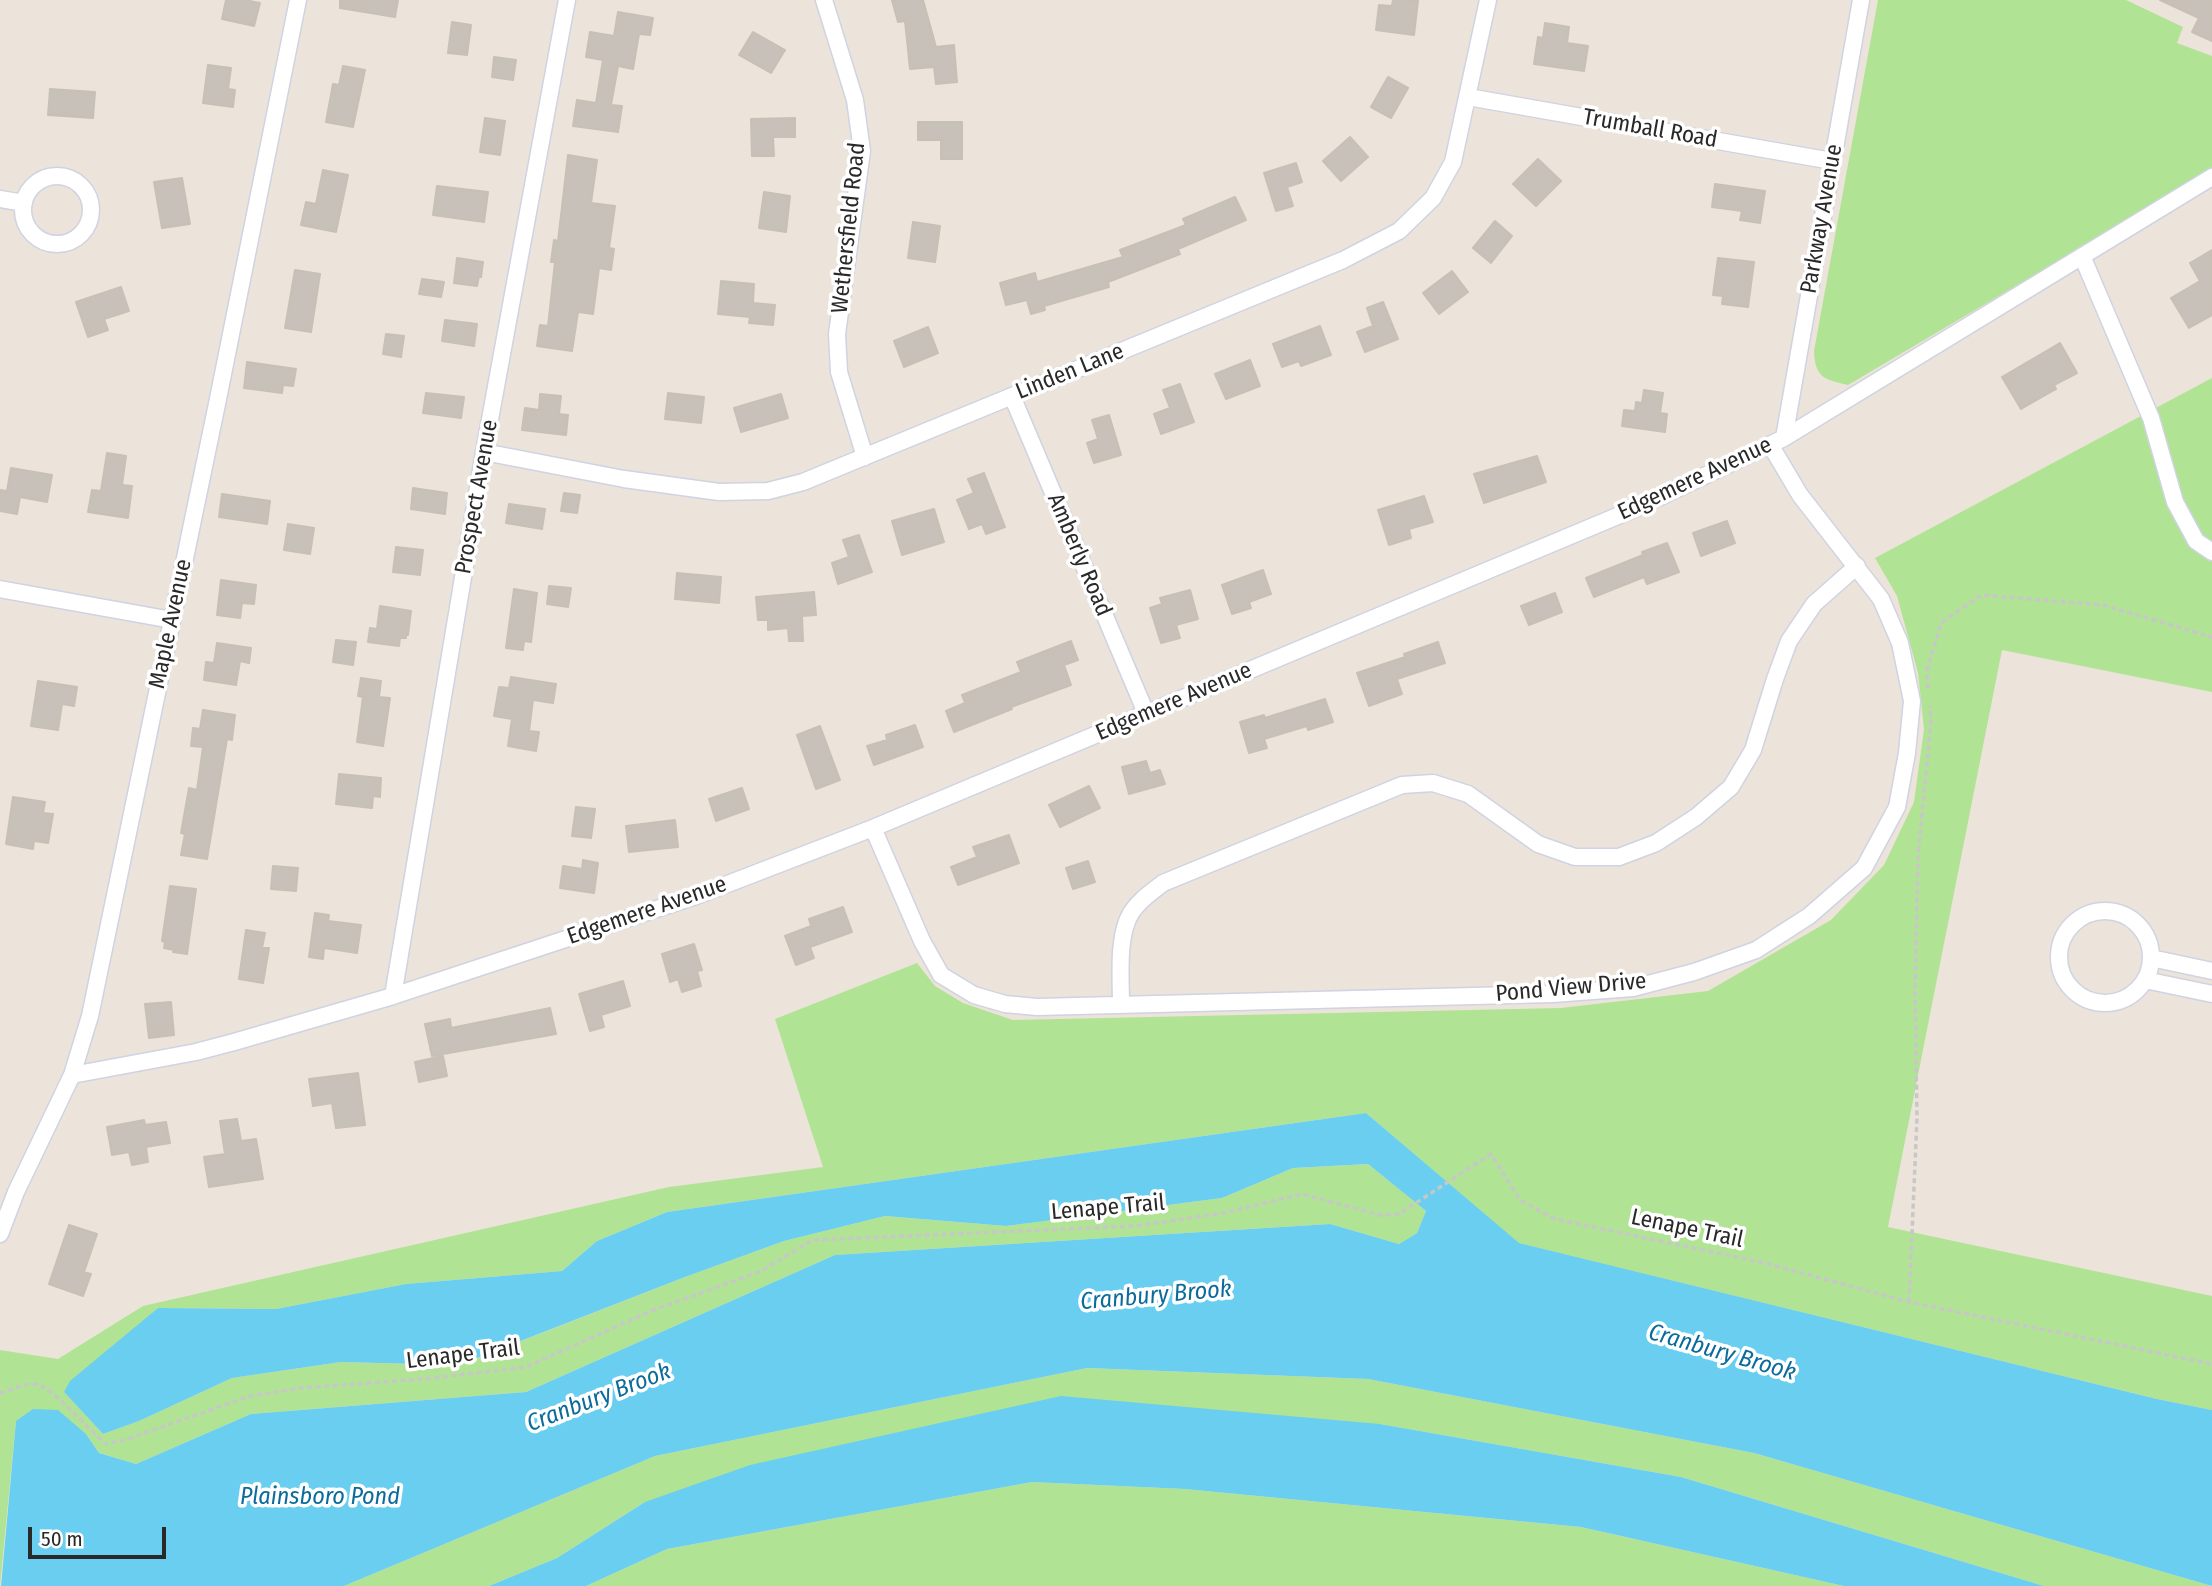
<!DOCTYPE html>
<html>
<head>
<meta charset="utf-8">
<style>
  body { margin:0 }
  #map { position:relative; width:2212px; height:1586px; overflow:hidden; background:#ece4da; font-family:"Fira Sans Condensed",sans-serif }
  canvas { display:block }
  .scale { position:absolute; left:28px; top:1527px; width:138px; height:32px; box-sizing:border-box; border:4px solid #292929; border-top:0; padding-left:9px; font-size:21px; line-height:24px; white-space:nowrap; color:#292929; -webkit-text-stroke:5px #fff; paint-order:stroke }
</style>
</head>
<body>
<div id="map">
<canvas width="2212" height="1586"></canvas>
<div class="scale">50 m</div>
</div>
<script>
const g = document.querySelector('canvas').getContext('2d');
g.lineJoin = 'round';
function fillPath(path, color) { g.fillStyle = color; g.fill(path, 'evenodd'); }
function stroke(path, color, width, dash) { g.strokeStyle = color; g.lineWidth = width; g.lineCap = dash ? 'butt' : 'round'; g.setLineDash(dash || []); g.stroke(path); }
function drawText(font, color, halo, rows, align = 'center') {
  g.font = font + ' "Fira Sans Condensed",sans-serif'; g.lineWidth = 7; g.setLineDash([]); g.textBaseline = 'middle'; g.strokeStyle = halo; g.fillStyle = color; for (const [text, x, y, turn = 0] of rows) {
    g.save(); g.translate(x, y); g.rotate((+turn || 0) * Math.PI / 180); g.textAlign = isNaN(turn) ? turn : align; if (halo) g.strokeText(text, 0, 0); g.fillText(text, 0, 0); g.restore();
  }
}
fillPath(new Path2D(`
  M1878,0H2126L2183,27L2177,43L2212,56V170L1848,385C1824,379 1815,378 1814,351Z
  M2212,378V692L2002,650L1888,1227L2212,1296V1410L2157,1399L1518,1243L1366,1113L667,1212L597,1241L562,1271L406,1284L276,1309L158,1308L64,1392L103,1434L139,1421L232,1378L341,1362L460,1365L685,1277L784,1241L885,1216L1006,1226L1222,1198L1293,1168L1368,1164L1426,1211L1417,1233L1399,1244L1330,1224L835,1255L526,1392L251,1414L136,1464L99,1453L86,1434L16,1421L0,1586V1350L58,1359L143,1306L669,1187L823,1167L775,1019L917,963L935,986L963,1003L1013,1020L1561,1008L1708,991L1831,920L1884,865L1914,802L1924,729L1918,673L1897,596L1875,558Z
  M1087,1368L1368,1379L1754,1453L2212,1586H2044L1681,1477L1380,1424L645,1502L557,1558L489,1586H344L655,1456Z
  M1032,1482L1185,1489L1581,1527L1844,1586H586L667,1549Z`), '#b1e395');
fillPath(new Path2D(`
  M1366,1113L1519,1243L2157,1399L2212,1410V1586L1754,1453L1368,1379L1087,1368L655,1456L344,1586H1L16,1421L33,1409L58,1410L86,1434L99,1453L136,1464L251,1414L526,1392L835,1255L1330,1224L1399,1244L1417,1233L1426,1211L1368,1164L1293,1168L1222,1198L1006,1226L885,1216L784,1241L685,1277L459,1365L341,1362L232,1378L139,1421L103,1434L64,1392L70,1381L158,1308L276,1309L406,1284L562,1271L597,1241L667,1212Z
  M1061,1396L1380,1424L1681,1477L2044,1586H1844L1581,1527L1185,1489L1032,1482L667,1549L586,1586H489L557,1558L645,1502L750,1465Z`), '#6acef0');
const building = new Path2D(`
  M226,0H245L260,3L254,26L222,19Z
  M340,0H398L395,17L340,8Z
  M892,0H923L936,47L954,45L957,82L936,84L934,67L910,69L905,21L898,22Z
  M1393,0L1418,1L1414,35L1376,30L1379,5L1392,6Z
  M2160,0H2212V41L2192,32L2199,18Z
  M618,12L653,18L650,35L639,34L633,69L618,66L611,105L622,106L618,132L573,126L577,100L596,103L603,60L586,57L590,32L614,36Z
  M452,22L471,25L467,55L448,53Z
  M1545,23L1569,27L1567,43L1588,46L1584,71L1534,64L1538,37L1543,38Z
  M753,32L785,50L771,73L739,55Z
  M494,57L516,60L513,80L492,77Z
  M208,65L231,68L228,89L235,90L233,107L203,103Z
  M343,66L365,70L353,127L326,122L333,84L339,85Z
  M1388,77L1408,88L1391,118L1371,107Z
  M50,89L95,92L93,118L48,115Z
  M485,118L505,121L500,155L480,152Z
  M795,118V137H773L774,156H752L751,119Z
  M918,122H962V159H941V140H918Z
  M1350,137L1368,157L1341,181L1323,161Z
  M568,155L597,160L591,203L615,206L609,248L614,249L611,270L599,268L593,314L578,312L572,351L537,346L540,325L548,326L555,262H551L554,240L558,241Z
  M1538,159L1561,181L1536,206L1513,184Z
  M1296,163L1302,182L1287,187L1293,206L1276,211L1264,173Z
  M323,170L348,175L336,232L301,225L306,202L316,204Z
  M182,178L190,224L162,228L154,182Z
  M1715,184L1765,191L1760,223L1740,220L1742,211L1712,207Z
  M437,186L488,192L484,222L433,215Z
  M764,192L790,196L786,232L759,228Z
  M1235,197L1246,220L1178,249L1180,254L1108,282L1109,287L1044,306L1045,310L1031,314L1027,300L1006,305L1000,283L1035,273L1037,282L1123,257L1120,250L1186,225L1183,219Z
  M1495,221L1512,236L1491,263L1473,248Z
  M913,222L940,226L935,262L908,258Z
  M2212,250V315L2189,328L2171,298L2200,281L2190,263Z
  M457,258L483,262L481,277L479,276L477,286L454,283Z
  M1718,258L1754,262L1748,307L1722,304L1723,296L1713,295Z
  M295,270L320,274L311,332L285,328Z
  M1452,271L1468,292L1439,314L1423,293Z
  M422,279L444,282L441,297L419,294Z
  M721,281L754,284L753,303L775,305L773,325L749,323L750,317L718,314Z
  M121,287L129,311L104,319L108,330L88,337L76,302Z
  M1383,302L1398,339L1365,352L1357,332L1373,326L1367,308Z
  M445,320L477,324L474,346L442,341Z
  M1320,326L1331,355L1301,366L1299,361L1282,367L1273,344Z
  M928,327L938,353L904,367L894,341Z
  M386,334L404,336L401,357L383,354Z
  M2060,343L2077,373L2054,385L2056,389L2021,409L2002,377Z
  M1250,360L1260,386L1226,399L1215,374Z
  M247,362L296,369L293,386L283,385L282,393L244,388Z
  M1180,384L1194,422L1161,434L1154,414L1170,408L1163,390Z
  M1644,390L1663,393L1660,413L1667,414L1665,432L1622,426L1624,410L1635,411L1636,402L1642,403Z
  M426,393L464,397L461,418L423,413Z
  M668,393L704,397L701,423L665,419Z
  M540,394L561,396L559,414L568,415L566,435L522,430L525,408L539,410Z
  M781,394L788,418L741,432L734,408Z
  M1109,415L1121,455L1094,463L1087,443L1098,439L1092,420Z
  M107,453L126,456L122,485L132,486L128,518L88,512L92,490L101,491Z
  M1537,456L1546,482L1484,503L1474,474Z
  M11,468L52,475L47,502L20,497L17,514L0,511V490L7,491Z
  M984,473L1005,527L986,534L982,524L969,529L957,500L974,493L968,479Z
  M413,488L447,493L445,514L411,509Z
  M564,493L580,495L577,513L561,511Z
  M222,494L270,501L267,524L219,517Z
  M1424,496L1433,522L1409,529L1411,538L1389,545L1378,510Z
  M509,504L545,509L542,529L506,523Z
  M934,509L944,542L902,555L892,521Z
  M1727,521L1735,543L1701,556L1693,533Z
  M288,524L314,528L310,554L284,550Z
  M859,535L872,572L838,584L832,563L849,557L843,540Z
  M1667,543L1679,572L1647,584L1644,577L1594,597L1586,578L1643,555L1642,552Z
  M396,547L423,550L420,575L393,572Z
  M1263,570L1271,594L1249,602L1251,608L1232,614L1222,585Z
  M677,573L721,577L719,603L675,599Z
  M221,580L256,585L254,604L242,603L240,618L217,615Z
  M549,586L571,588L568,607L547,604Z
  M514,589L537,593L531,642L524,641L523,650L506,648Z
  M1190,590L1198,619L1176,625L1180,638L1161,643L1150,608L1162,604L1160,598Z
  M814,592L816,615L802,616L803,641H789L788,628L768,630V620H758L756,597Z
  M1555,593L1562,612L1529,625L1521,606Z
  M380,606L411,611L408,635H406V638H400L399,646L368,642L370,628L377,629Z
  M336,640L356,642L353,665L333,662Z
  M1071,641L1078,660L1064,665L1071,685L1011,707L1012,709L954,732L946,711L965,703L962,695L1021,672L1017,662Z
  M1438,642L1445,663L1397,679L1402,694L1369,706L1357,673L1405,657L1404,654Z
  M217,643L251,648L249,663L240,661L236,685L204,680L206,662L214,663Z
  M511,677L556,684L553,703L533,700L529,731L539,732L536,751L508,746L512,719L494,716L499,687L509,688Z
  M361,678L381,681L379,697L390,698L383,746L357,742L363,697L358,696Z
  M38,681L77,687L74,706L62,704L58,730L31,726Z
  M1325,699L1333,722L1308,730L1307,726L1264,739L1267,748L1249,753L1240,722L1264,715L1265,718Z
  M203,710L235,715L232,740L227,739L207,859L181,855L185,834L181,833L189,788L197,790L203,747L191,746L193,728L200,729Z
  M915,725L923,747L874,765L867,746L887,740L886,735Z
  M820,726L840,780L816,789L797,735Z
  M1146,761L1150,773L1160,770L1165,784L1129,794L1122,767Z
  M339,774L381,778L380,797L373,796L372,808L336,804Z
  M1089,786L1100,808L1060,827L1049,805Z
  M742,788L749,809L716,821L709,799Z
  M13,797L45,802L43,813L53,814L48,843L34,841L33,849L6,844Z
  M576,807L595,809L591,838L572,836Z
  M675,820L678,847L629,852L626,826Z
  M1009,835L1019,863L958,885L951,867L977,857L973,847Z
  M583,860L598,863L594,893L560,888L563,866L582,869Z
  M1088,861L1095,882L1073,889L1066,868Z
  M273,866L298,868L296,891L271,889Z
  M170,886L196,889L187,954L173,952L174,950L164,948L165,942L162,941Z
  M843,907L852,932L810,947L814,958L796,965L785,936L811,926L809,919Z
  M315,913L329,915L328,921L361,925L357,953L324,948L323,959L309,957Z
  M246,930L265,933L262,948H269L263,983L239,979Z
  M694,944L702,970L697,971L701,986L682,992L678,979L670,982L662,954Z
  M623,981L630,1006L601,1015L604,1027L590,1031L579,994Z
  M171,1002L174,1035L149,1038L145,1004Z
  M550,1008L556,1034L432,1056L425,1024L450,1019L451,1028Z
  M443,1056L447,1076L419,1082L415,1062Z
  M358,1073L365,1125L336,1128L332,1103L313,1106L309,1079Z
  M237,1119L241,1141L256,1139L263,1179L209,1187L204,1157L225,1154L220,1121Z
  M144,1120L145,1125L166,1122L170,1143L146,1147L148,1162L132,1165L129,1152L112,1155L107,1127Z
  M69,1225L97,1234L84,1272L91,1274L83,1296L49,1284Z`);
fillPath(building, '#c7c1ba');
stroke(building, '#c7c0b4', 2);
const street = new Path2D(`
  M824,0L855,100L862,151L837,334L839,372L865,457
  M1468,97L1832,161
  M23 210a34 34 0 1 1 68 0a34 34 0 1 1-68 0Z
  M0,199L24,203
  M2082,256L2151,418L2175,502L2196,541L2212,552
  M1012,396L1146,713
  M1784,438L1861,0
  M484,452L624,479L719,492L768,491L803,482L1343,260L1399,231L1433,198L1453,162L1488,0
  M0,589L172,620
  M873,828L922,941L941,975L974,995L1005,1004L1037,1007L1553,994L1633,988L1694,972L1756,950L1809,916L1864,868L1897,807L1907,753L1912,701L1900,643L1881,599L1800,495L1771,446
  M2059 957a46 46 0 1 1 92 0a46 46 0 1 1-92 0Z
  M2151,958L2212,971
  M2145,980L2212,994
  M393,996L484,452L567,0
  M1121,1005C1121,978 1117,936 1131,913C1139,900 1152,892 1163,883L1402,785L1433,783L1468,794L1538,844L1575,857H1619L1656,843L1696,817L1731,787L1753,750L1775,679L1789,641L1814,604L1857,566
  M72,1075L196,1052L234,1042L393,996L699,895L873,828L1639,507L1784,438L2212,177
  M0,1234L16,1192L72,1075L90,1016L218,399L298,0`);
stroke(street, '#cfd3e2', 19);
stroke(new Path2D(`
  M1928,688L1927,671L1941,623L1981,595L2103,605L2212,637
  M1909,1302L1917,1118L1915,990L1918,856L1931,722L1930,706
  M0,1393C12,1391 23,1382 36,1384C51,1386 91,1432 106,1444L125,1440L250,1396L302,1388L424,1379L526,1367L651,1311L759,1272L813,1240L1136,1226L1224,1213L1302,1194L1380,1215L1399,1214L1491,1154L1520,1200L1555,1219L1765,1263L1909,1302L2212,1364`), '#c7c7c7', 3.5, [5, 3.5]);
stroke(street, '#fff', 16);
drawText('23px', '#292929', '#fff', [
  ["Trumball Road",1650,129,10],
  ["Parkway Avenue",1822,219,-80],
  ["Wethersfield Road",849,228,-84],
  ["Linden Lane",1070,372,-22],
  ["Edgemere Avenue",1695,479,-25],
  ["Prospect Avenue",477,497,-80],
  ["Amberly Road",1079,555,67],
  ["Maple Avenue",171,624,-78],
  ["Edgemere Avenue",1174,702,-23],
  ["Edgemere Avenue",647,911,-19],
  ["Pond View Drive",1571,988,-5],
  ["Lenape Trail",1108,1208,-5],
  ["Lenape Trail",1687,1229,12],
  ["Lenape Trail",463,1355,-7]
]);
drawText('italic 24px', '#0b6b9b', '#fff', [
  ["Cranbury Brook",1156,1296,-5],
  ["Cranbury Brook",1722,1353,16],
  ["Cranbury Brook",599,1398,-21],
  ["Plainsboro Pond",320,1497]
]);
</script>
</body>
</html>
